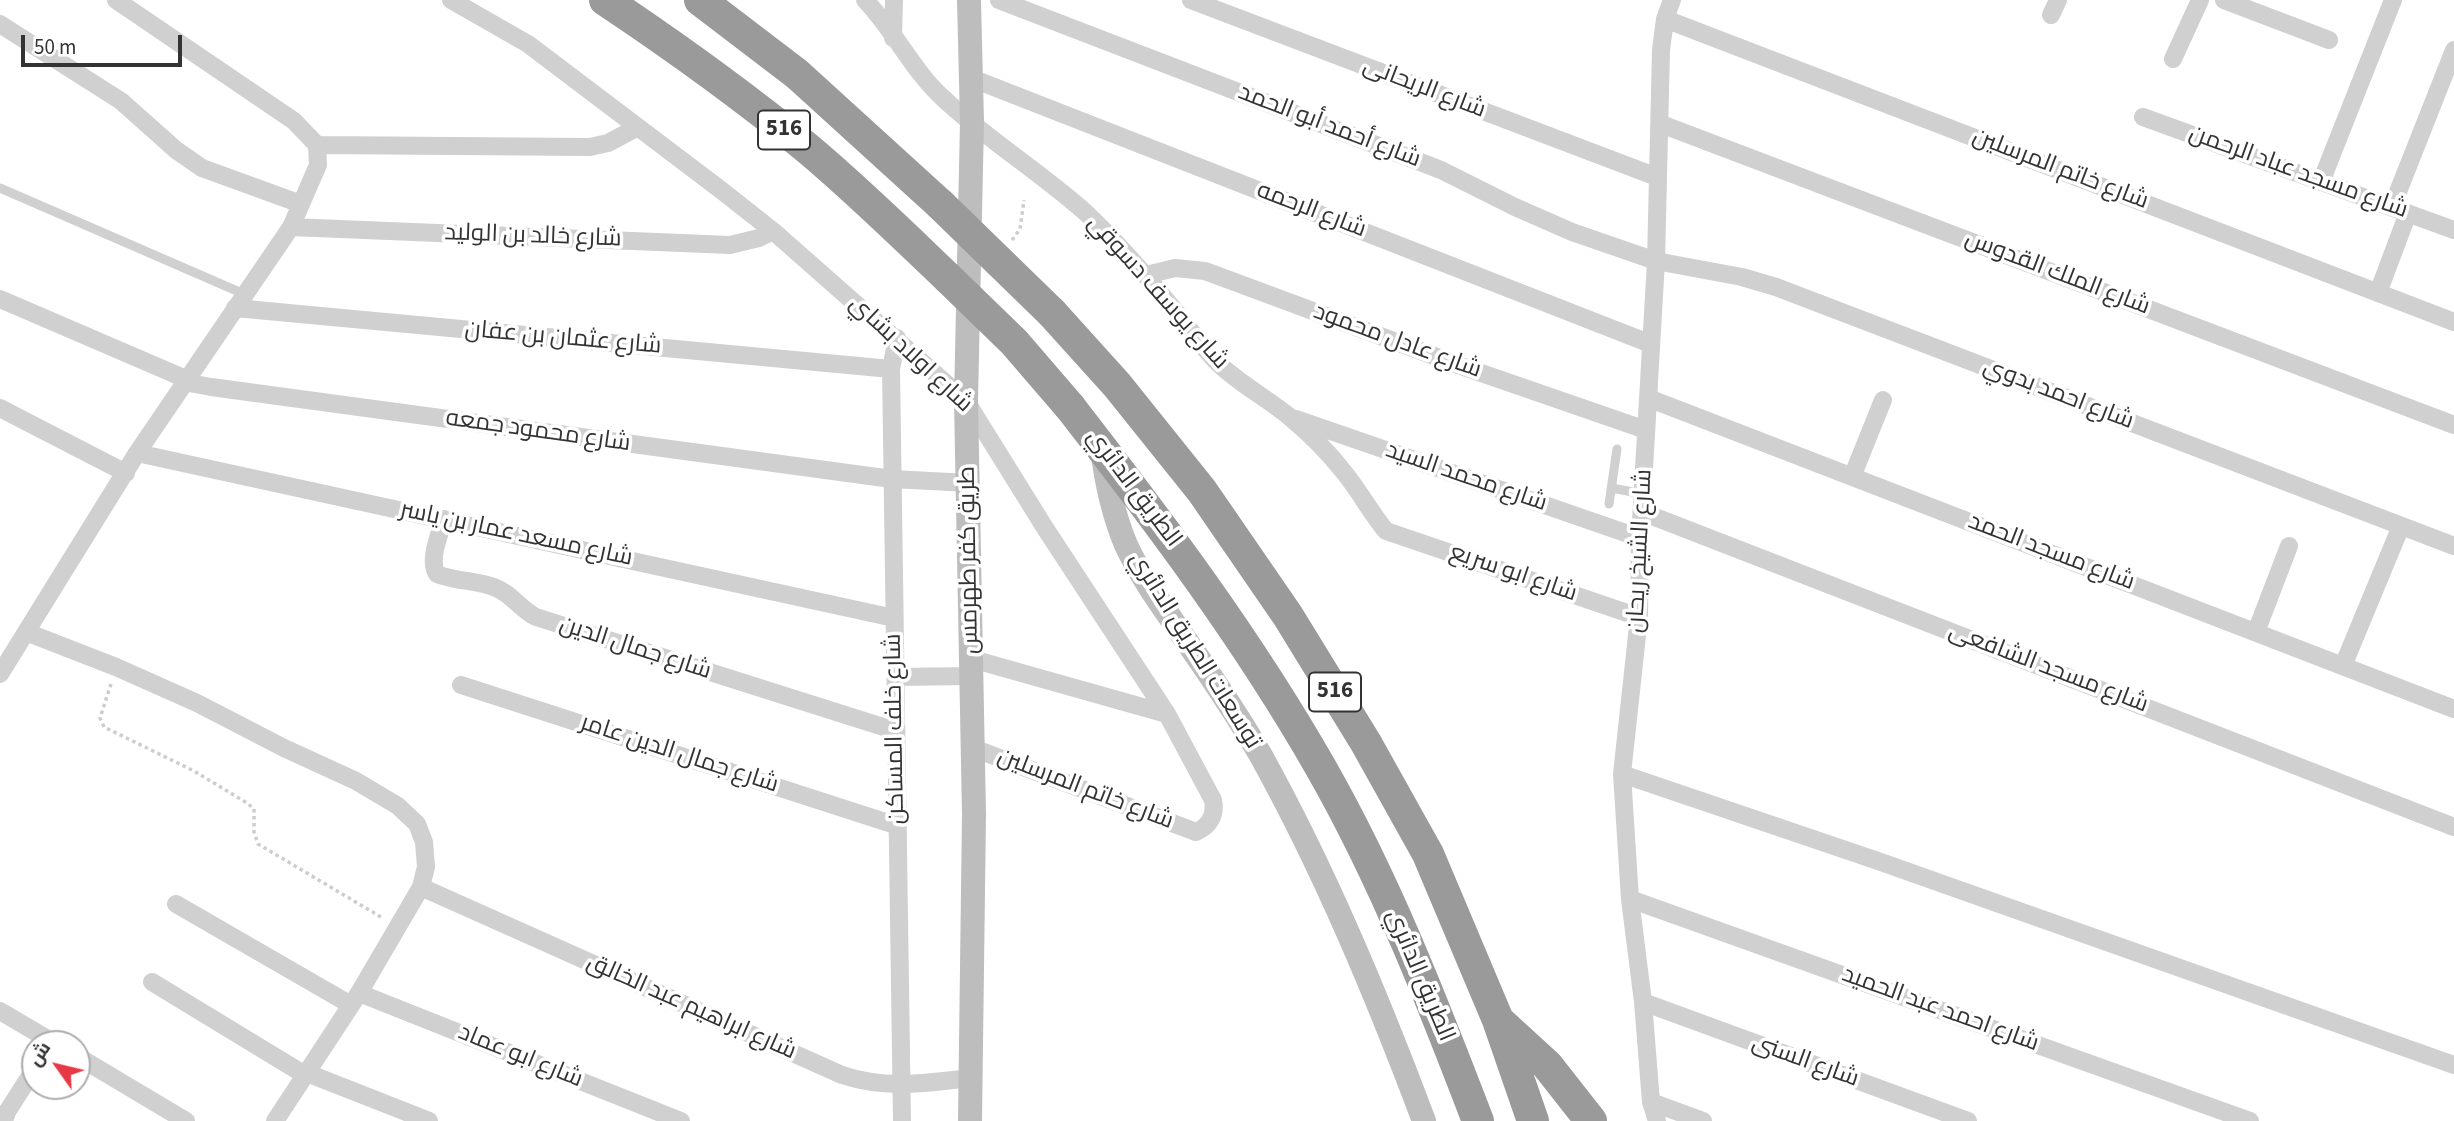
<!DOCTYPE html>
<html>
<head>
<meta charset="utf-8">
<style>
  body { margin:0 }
  #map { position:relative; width:2454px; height:1121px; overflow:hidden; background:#fff; font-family:"Source Sans 3",Cairo,sans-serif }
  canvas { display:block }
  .north { position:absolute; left:21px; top:1030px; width:70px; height:70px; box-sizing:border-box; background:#fff; border:2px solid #adadad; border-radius:50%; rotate:304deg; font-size:19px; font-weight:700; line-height:28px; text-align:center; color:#333 }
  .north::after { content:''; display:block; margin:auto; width:24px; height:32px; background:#e63946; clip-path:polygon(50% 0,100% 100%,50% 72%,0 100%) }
  .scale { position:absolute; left:21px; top:35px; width:161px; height:32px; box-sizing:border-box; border:4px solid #333; border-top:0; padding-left:9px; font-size:21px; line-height:24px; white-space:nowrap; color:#333; -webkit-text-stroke:5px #fff; paint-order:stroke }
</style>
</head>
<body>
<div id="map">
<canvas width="2454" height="1121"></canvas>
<div class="north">ش</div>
<div class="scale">50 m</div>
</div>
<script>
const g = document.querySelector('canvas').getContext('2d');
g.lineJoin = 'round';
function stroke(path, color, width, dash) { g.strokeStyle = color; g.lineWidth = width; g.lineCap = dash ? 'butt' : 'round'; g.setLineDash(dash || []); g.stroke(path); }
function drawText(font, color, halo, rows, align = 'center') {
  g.font = font + ' "Source Sans 3",Cairo,sans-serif'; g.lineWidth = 7; g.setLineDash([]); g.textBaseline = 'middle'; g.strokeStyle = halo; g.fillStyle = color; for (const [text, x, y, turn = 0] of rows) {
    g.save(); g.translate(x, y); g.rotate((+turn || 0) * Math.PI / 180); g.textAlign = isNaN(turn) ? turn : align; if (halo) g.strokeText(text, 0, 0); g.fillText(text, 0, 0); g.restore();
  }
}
stroke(new Path2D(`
  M1012,240L1020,229L1024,200
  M111,684L100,718L104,727L194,771L247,803L254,809V832L258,844L381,917`), '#cdcdcd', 3.5, [3.5, 3.5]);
stroke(new Path2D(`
  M0,188L244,294
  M1612,488L1643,494
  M1609,504L1617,449`), '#d0d0d0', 9);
stroke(new Path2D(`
  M451,0L528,44L721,190L773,231L966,401L1045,528L1167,714L1213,800C1216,815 1210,826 1196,832L973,748
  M865,0C894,30 912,70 944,99C988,140 1040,172 1085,212C1116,241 1144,273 1171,306C1186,324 1199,343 1215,360C1237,383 1266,397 1291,418C1309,433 1328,452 1343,471C1359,490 1370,512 1386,531L1639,617
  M999,0L1441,170L1515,207L1572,232L1656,261L1742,277L1776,287L2454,546
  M1191,0L1657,177
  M2224,0L2329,40
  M2051,15L2058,0
  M1665,19L2454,322
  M0,24L121,101L176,150L202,168L301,204
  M893,38L894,0
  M2173,59L2200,0
  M971,78L1651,344
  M2143,117L2454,230
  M1661,124L2454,425
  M317,145L590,147L608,143L638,127
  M2321,182L2393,0
  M2392,207L2454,50
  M291,227L730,245L759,238L773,231
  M1146,275L1175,268L1205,271L1461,366L1646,430
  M2378,293L2408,213
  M0,299L186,379
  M235,308L891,369
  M897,338L891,369L902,1121
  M184,382L211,387L892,479L969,483
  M1648,398L2454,709
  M0,408L126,473
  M1296,419L1640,538
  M137,453L894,618
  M1852,477L1883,400
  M1642,512L2454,827
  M444,519C440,534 428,560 437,574C456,582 478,580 496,588C512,594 520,609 536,617L896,731
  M26,632L116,667L197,703L284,748L356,781L398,806L417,824L424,842L426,867L421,887L359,993L275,1121
  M2256,632L2289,546
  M972,659L1167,714
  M2343,666L2401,526
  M0,674L137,453L291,227L318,165L317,145L294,121L116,0
  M895,677L972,676
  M461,685L898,826
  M1622,774L1878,861L2454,1065
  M421,887L842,1075C888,1090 925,1083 971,1078
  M1630,899L2250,1121
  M176,904L351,1005
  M152,982L305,1075
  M359,993L681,1121
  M1643,1002L1968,1121
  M0,1011L56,1044
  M77,1056L186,1121
  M307,1073L429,1121
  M1651,1102L1703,1121
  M4,1121L7,1112L35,1068
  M1657,1121L1651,1102L1643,1002L1630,899L1622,774L1639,617L1640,538L1656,261L1661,50L1665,19L1672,0`), '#d0d0d0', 18);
stroke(new Path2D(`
  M969,0L972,122L966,401L974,814L970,1121
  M1102,448C1106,481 1113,514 1126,545C1142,579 1164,608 1185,639C1211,676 1237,715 1260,754C1325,871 1377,996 1424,1121`), '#bdbdbd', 24);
stroke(new Path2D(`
  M605,0C674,46 742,95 807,148C856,189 902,234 948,278
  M700,0L797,74L941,205
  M1052,313L1117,385L1202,491L1288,616L1366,743L1428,854L1498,1020L1533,1121
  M1070,407C1160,523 1248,640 1321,768C1385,880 1432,1001 1478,1121
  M1500,1022L1547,1065L1591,1121`), '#9a9a9a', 32);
stroke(new Path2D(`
  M941,205L1052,313
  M948,278L1014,342L1070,407`), '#9a9a9a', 32);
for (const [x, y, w] of [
  [784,130,52],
  [1335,692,52]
]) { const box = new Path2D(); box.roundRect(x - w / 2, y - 19.5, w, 39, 5); g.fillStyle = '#fff'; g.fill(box); stroke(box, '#333', 2); }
drawText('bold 23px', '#333', null, [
  ["516",784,130],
  ["516",1335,692]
]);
drawText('24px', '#333', '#fff', [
  ["شارع الريحانى",1424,89,21],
  ["شارع أحمد أبو الحمد",1329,127,21],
  ["شارع خاتم المرسلين",2060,170,21],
  ["شارع مسجد عباد الرحمن",2298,173,20],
  ["شارع الرحمه",1311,211,21],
  ["شارع خالد بن الوليد",533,237,2],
  ["شارع الملك القدوس",2057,274,21],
  ["شارع يوسف دسوقي",1157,293,48],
  ["شارع عثمان بن عفان",563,339,5],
  ["شارع عادل محمود",1397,342,20],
  ["شارع اولاد بشاي",910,355,43],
  ["شارع احمد بدوي",2058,395,21],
  ["شارع محمود جمعه",538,432,8],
  ["شارع محمد السيد",1466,478,19],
  ["الطريق الدائري",1133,489,53],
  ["شارع مسعد عمار بن ياسر",516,535,12],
  ["شارع الشيخ ريحان",1641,551,-87],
  ["شارع مسجد الحمد",2051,553,21],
  ["طريق كفر طهرمس",970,560,-91],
  ["شارع ابو سريع",1513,574,19],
  ["شارع جمال الدين",635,649,18],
  ["توسعات الطريق الدائري",1194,651,58],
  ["شارع مسجد الشافعى",2048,669,21],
  ["شارع خلف المساكن",896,729,-91],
  ["شارع جمال الدين عامر",679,755,18],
  ["شارع خاتم المرسلين",1085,790,21],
  ["الطريق الدائري",1419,976,67],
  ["شارع ابراهيم عبد الخالق",691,1008,24],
  ["شارع احمد عبد الحميد",1940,1010,20],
  ["شارع ابو عماد",520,1057,22],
  ["شارع السنى",1805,1062,20]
]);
</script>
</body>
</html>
